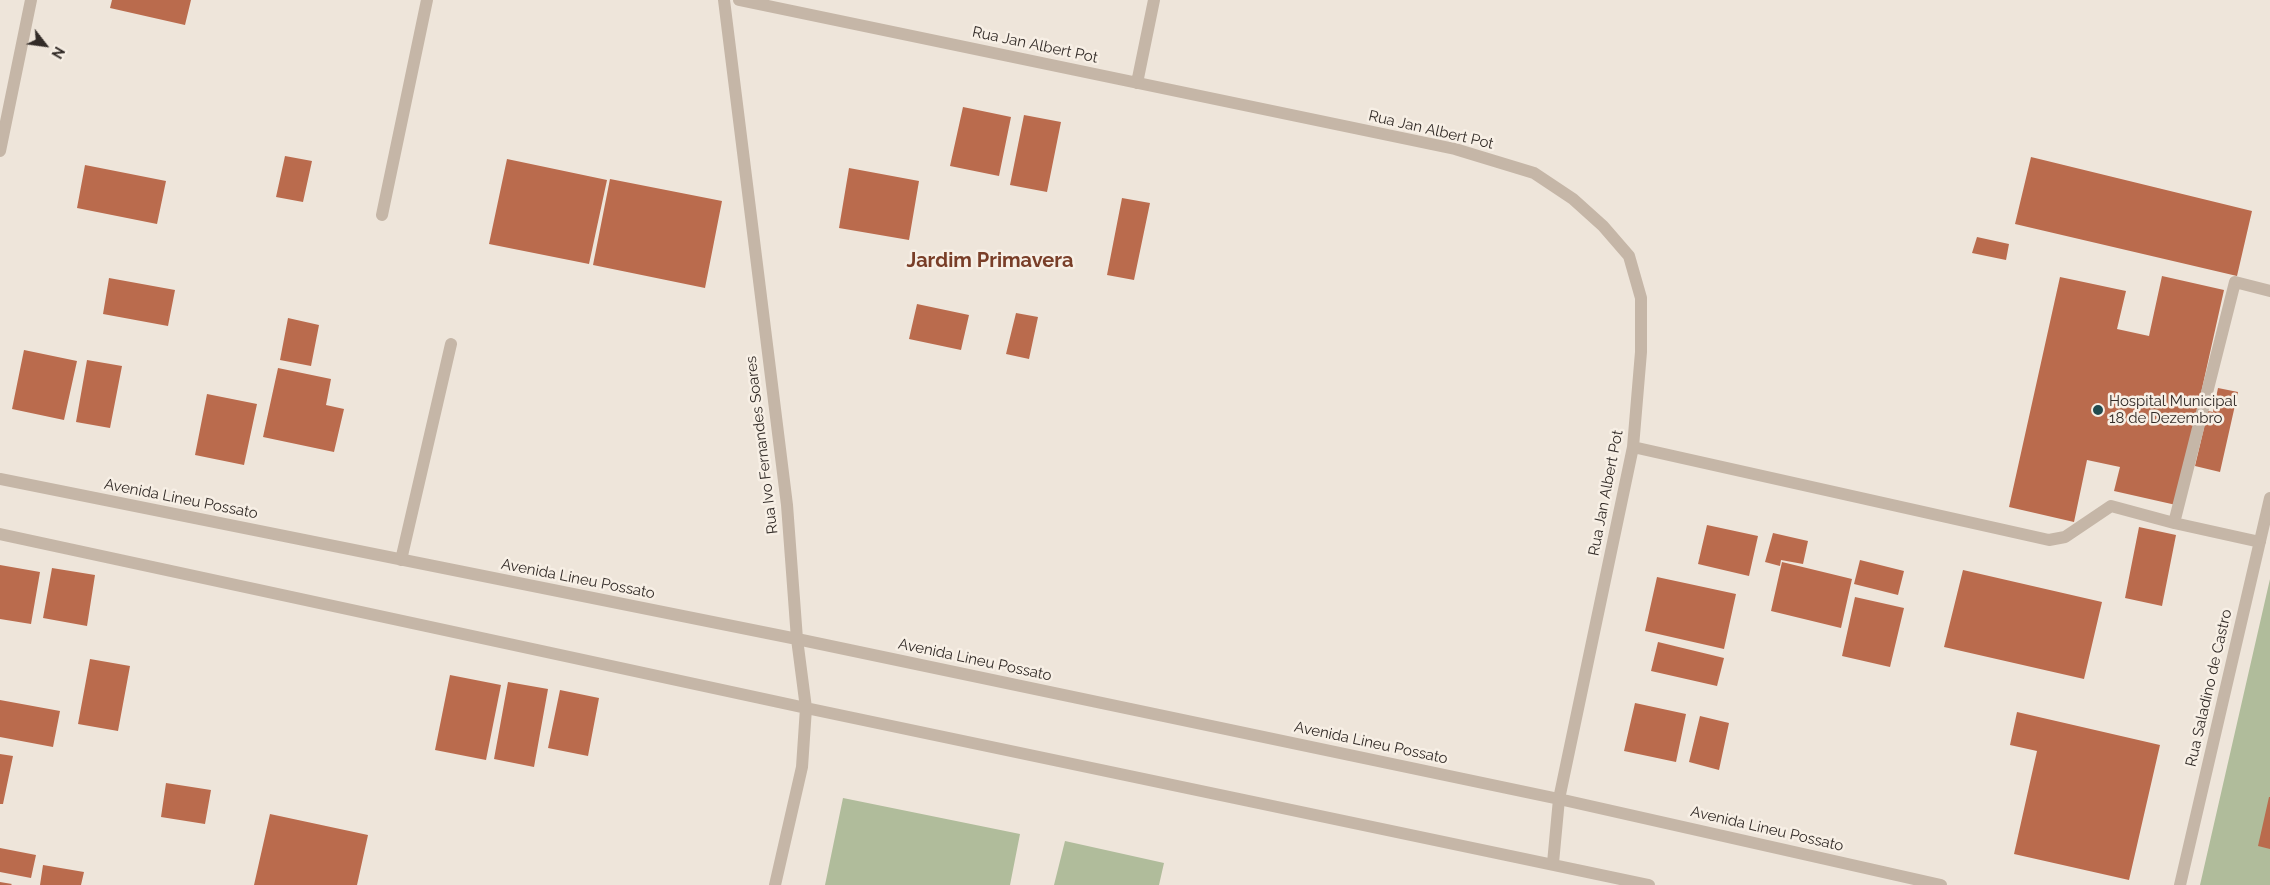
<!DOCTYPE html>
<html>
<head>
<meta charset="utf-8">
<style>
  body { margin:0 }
  #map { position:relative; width:2270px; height:885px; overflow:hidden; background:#eee5da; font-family:Raleway,sans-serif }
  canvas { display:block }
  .north { position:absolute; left:20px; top:20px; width:50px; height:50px; -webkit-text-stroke:4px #f7efe5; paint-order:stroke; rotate:120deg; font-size:14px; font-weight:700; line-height:20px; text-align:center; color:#322b27 }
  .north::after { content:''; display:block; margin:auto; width:18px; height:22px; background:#322b27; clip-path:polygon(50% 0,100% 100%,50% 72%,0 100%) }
</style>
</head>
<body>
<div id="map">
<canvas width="2270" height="885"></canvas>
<div class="north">N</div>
</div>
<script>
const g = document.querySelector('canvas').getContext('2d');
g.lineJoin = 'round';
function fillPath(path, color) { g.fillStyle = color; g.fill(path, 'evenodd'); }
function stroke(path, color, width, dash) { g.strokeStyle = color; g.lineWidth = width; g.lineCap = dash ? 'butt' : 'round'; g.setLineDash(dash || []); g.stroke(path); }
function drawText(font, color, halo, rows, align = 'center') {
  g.font = font + ' Raleway,sans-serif'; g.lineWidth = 5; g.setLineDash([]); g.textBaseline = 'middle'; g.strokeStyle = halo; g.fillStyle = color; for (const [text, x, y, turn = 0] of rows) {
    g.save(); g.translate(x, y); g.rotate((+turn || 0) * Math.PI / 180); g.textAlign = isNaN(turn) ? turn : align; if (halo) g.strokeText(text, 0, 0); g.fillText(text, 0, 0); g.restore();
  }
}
fillPath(new Path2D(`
  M2270,579V885H2200Z
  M843,798L1020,834L1010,885H825Z
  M1065,841L1164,863L1159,885H1054Z`), '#b0bc9b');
fillPath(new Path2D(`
  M112,0H191L185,25L110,8Z
  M963,107L1011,117L999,176L950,166Z
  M1024,115L1061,122L1047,192L1010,185Z
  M285,156L312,161L303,202L276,197Z
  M2031,157L2252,211L2237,276L2015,224Z
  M507,159L607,180L589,264L489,244Z
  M85,165L166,181L157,224L77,208Z
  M849,168L919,181L909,240L839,228Z
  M610,179L722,201L705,288L593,265Z
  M1122,198L1150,203L1134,280L1107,275Z
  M1977,237L2009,244L2006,260L1972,253Z
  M2162,276L2224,290L2176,505L2114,491L2120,467L2087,460L2074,522L2009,507L2060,277L2126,291L2117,329L2149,336Z
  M109,278L175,290L168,326L103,314Z
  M917,304L969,315L961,350L909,339Z
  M1016,313L1038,317L1029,359L1006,354Z
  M288,318L319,325L311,366L280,360Z
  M24,350L77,361L64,420L12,409Z
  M87,360L122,366L110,428L76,422Z
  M278,368L331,379L326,405L344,409L334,452L263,437Z
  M2218,388L2238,392L2220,472L2195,466L2208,411L2213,412Z
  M207,394L257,404L244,465L195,455Z
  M1707,525L1758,536L1749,576L1698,564Z
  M2139,527L2176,535L2162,606L2125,598Z
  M1773,533L1808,541L1803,564L1781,560L1780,566L1765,562Z
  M1860,560L1904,571L1898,595L1854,584Z
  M1782,562L1852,579L1841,628L1771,611Z
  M0,565L40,572L31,624L0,619Z
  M52,568L95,575L87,626L43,618Z
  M1963,570L2102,602L2084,679L1944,647Z
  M1657,577L1736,594L1724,649L1645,631Z
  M1855,597L1904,608L1890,667L1842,656Z
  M1658,642L1724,658L1717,686L1651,671Z
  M90,659L130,666L118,731L78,724Z
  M450,675L501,685L486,760L435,750Z
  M508,682L548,689L534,767L494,759Z
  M560,690L599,698L588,756L548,748Z
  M0,700L60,711L53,747L0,737Z
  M1635,703L1686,714L1676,762L1624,751Z
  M2017,712L2160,745L2129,880L2014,854L2037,751L2010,745Z
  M1700,716L1729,723L1719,770L1689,762Z
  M0,754L13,756L3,804H0Z
  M166,783L211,790L205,824L161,817Z
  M2269,797H2270V849L2258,846Z
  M270,814L368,835L357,885H254Z
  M0,848L36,855L31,878L0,872Z
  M43,865L84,872L81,885H40Z
  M0,882L12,884L11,885H0Z`), '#ba6b4d');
stroke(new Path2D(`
  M724,0L787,505L797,639L806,708L802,767L775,885
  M739,0L1455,149L1534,173L1573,199L1603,226L1629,256L1641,298V352L1633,447L1559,799L1553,863
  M1137,83L1154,0
  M0,151L31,0
  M382,215L427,0
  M1633,447L2049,540L2065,537L2111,506L2174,523
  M0,479L797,639L1559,799L1941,885
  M0,534L806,708L1649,885
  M2260,542L2174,523L2235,282L2270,291
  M401,560L451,344
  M2180,885L2270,498`), '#c5b6a7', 12);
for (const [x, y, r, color] of [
  [2098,410,6,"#214b4f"]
]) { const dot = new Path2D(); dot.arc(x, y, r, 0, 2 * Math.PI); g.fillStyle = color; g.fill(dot); stroke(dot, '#f7efe5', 2); }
drawText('15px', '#322b27', '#f7efe5', [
  ["Rua Jan Albert Pot",1035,45,12],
  ["Rua Jan Albert Pot",1431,130,13],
  ["Rua Ivo Fernandes Soares",762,445,-97],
  ["Rua Jan Albert Pot",1606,493,-79],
  ["Avenida Lineu Possato",181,499,11],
  ["Avenida Lineu Possato",578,579,11],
  ["Avenida Lineu Possato",975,660,12],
  ["Rua Saladino de Castro",2209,688,-77],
  ["Avenida Lineu Possato",1371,743,12],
  ["Avenida Lineu Possato",1767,829,13]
]);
drawText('15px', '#322b27', '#f7efe5', [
  ["Hospital Municipal",2109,401],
  ["18 de Dezembro",2109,418]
], 'left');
drawText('bold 20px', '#793e28', '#f7efe5', [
  ["Jardim Primavera",990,261]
]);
</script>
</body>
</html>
